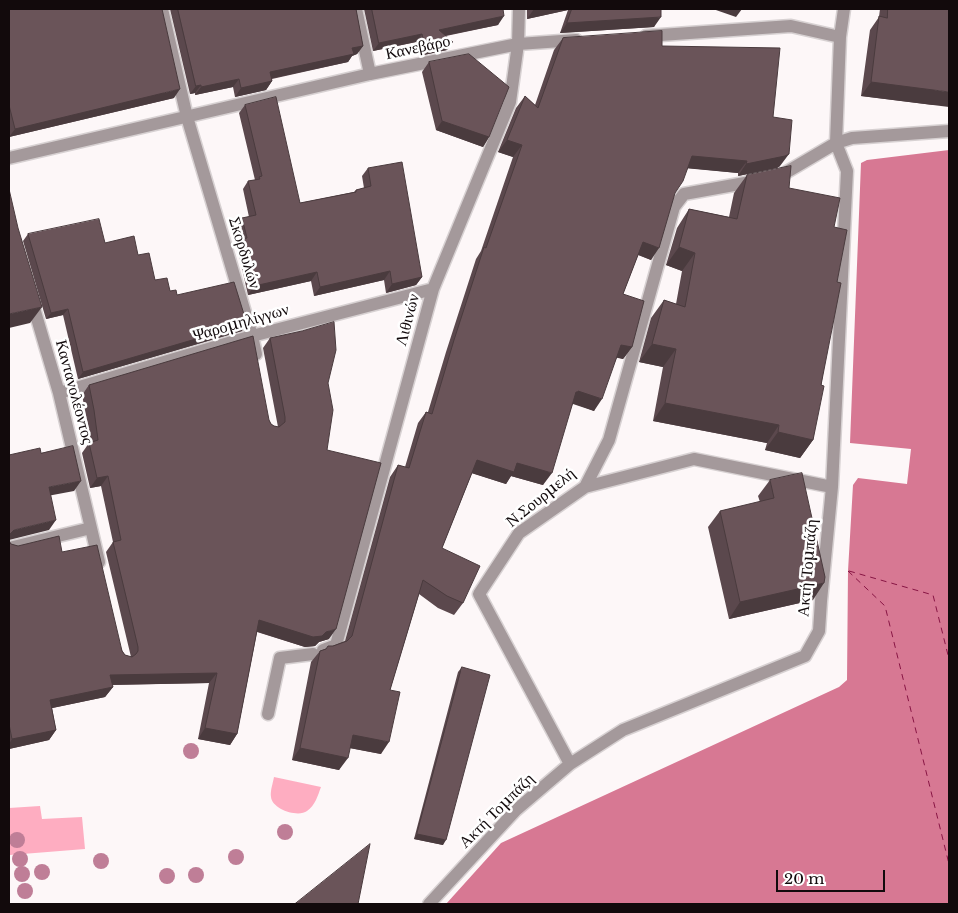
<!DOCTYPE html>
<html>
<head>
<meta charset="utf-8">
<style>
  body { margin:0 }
  #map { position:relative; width:958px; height:913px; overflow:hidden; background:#fdf7f8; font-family:"Libre Baskerville",serif }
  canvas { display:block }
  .frame { position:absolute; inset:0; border:10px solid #120a0c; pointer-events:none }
  .scale { position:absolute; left:776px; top:870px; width:109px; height:22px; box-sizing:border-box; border:2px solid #120a0c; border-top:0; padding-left:6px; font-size:15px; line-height:18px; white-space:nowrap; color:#120a0c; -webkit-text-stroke:4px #fff; paint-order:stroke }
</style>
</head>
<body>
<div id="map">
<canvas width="958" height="913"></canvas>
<div class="frame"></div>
<div class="scale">20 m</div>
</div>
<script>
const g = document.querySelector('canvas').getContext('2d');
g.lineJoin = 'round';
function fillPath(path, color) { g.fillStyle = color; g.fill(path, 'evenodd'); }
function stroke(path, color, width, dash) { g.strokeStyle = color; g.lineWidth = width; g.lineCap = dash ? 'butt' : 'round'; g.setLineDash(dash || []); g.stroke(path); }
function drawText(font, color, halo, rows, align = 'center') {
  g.font = font + ' "Libre Baskerville",serif'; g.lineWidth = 5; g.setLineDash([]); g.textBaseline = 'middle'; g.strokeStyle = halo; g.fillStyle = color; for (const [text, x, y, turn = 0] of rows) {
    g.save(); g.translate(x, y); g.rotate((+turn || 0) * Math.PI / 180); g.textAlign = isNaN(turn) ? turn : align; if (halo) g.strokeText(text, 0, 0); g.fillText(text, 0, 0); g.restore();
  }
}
fillPath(new Path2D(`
  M274,777L321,787C318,795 315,806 307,811C298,818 272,809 271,797C270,791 273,783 274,777Z
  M40,806L42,819L82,817L85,849L10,855L9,808Z`), '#feadc1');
fillPath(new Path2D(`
  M949,150V904H446L501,843L839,687L847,680L848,571L853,485L858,478L907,484L911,449L850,443L861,163L867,160Z`), '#d77893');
stroke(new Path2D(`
  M848,571L885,606L949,864
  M849,571L933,595L949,659`), '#881544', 1, [6, 5]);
const minor = new Path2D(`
  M162,9L187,117L252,336L256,354
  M356,9L370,74
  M646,36L791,26L840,37
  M9,158L370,74L518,44L576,40
  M775,177L780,176L836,143L852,138L949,131
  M31,298L59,393L99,562
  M59,393L252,336L433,289
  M585,487L694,459L832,487
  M9,548L91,528
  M323,650L336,645L433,289L510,102L518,44L519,9
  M268,714L280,658L313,654
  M570,764L479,594L519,533L585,487L609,440L674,207L684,194L756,181
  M429,904L516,810L570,764L623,730L805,656L819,631L821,601L832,487L847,171L836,143L840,37L844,9`);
stroke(minor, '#d7d1d2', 15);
stroke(minor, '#a4999b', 12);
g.fillStyle = '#bf7e97';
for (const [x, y] of [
  [191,751],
  [285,832],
  [17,840],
  [236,857],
  [20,859],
  [101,861],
  [42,872],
  [22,874],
  [196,875],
  [167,876],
  [25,891]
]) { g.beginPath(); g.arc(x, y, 8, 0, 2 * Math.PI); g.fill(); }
fillPath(new Path2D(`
  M9,9L174,98L9,137Z
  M170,9H356L363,46L357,54L352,56L348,62L272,79V81L266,90L235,97L233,87L195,95V93L190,94Z
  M364,9H503L498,25L446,36L447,50L419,56L416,42L373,51Z
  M527,9H661L654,27L560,33L568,10L527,19Z
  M880,9H949L933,105L861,96L870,30L879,17Z
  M563,38L662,46L773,117L780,166L777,168L738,176V173L688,168L674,193L651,260L638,255L623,294L632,347L623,359L617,357L594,411L573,403L543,485L511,476L506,484L472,473L442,548L463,603L454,615L438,608L419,594L390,690L381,754L350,748L339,770L292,760L311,662L320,651L345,641L390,477L398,465L405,467L418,423L426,412H428L446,352L476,259L481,251L513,157L498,152L516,108L525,96L535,105L554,50Z
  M429,62L489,137L483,147L436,130L422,72Z
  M245,105L300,203L354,192L356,190L364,188L362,176L368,168L422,277L416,285L386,293L384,280L314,296L311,281L248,295L237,247L240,243L236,226L242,218L249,217L243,189L248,181L255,180L239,113Z
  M747,175L789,188L834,227L837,282L813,440L800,458L765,450L767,443L653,421L663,367L639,362L651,318L664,300L676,304L682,271L666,265L677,228L689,209L729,217L734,193Z
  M28,234L105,243L138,255L155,280L170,291L242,331L78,379L63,315L46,319L23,241Z
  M270,338L328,383L327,450L329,639L319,642L315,646L305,647L257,632L237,734L230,745L198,739L209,683L112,685L113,687L105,697L52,708L56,730L49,740L9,749V541L11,544L18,546L62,552L125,655L131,657L106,552L113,542L101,486L90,488L82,453L89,443L90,442L87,420L82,395L89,385L269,420L271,424L274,426L278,427L263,348Z
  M770,480L813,600L729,619L708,527L720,511L760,502L758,496Z
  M462,667L443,845L414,839L458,672Z`), '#5b484d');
fillPath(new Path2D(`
  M534,9H569L568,10L527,19Z
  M713,9H742L736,17Z
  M504,16L498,25L433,38L439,30Z
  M661,17L654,27L560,33L567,23Z
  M422,34L416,42L373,51L379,43Z
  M453,42L447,50L419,56L425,47Z
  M363,46L357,54L352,56L348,62L264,80L270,72L352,48Z
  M239,79L233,87L195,95L201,87Z
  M272,81L266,90L235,97L241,88Z
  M871,82L949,92V107L861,96Z
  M201,85L195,93L190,94L196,86Z
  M180,89L174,98L9,137L15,129Z
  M442,121L489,137L483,147L436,130Z
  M507,140L522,145L513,157L498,152Z
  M789,154L780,166L777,168L738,176L746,164Z
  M692,156L747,161L738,173L684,168Z
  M643,242L659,248L651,260L634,253Z
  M679,247L695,253L682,271L666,265Z
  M390,271L384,280L314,296L320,287Z
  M317,272L311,281L248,295L254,286Z
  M422,277L416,285L386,293L392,284Z
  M42,307L30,323L9,328V314Z
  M68,309L63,315L46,319L51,313Z
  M247,324L242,331L78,379L83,372Z
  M652,344L676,349L663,367L639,362Z
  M621,345L632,347L623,359L613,357Z
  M578,391L602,399L594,411L570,403L576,392Z
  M665,403L779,425L767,443L653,421Z
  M778,432L813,440L800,458L765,450Z
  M477,460L517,463L552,473L543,485L511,476L506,484L468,472Z
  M108,476L101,486L90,488L97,478Z
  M81,481L74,491L42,497L49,487Z
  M56,520L49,530L9,540V535L14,530Z
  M824,583L813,600L729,619L740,602Z
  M259,620L326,632L336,629L329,639L319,642L315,646L305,647L252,630Z
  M217,673L209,683L103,685L110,675Z
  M113,687L105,697L43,710L50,700Z
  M205,728L237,734L230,745L198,739Z
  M56,730L49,740L9,749V744L12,739Z
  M353,735L389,742L381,754L344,747Z
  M300,748L348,758L339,770L292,760Z
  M417,834L446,840L443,845L414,839Z`), '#4a3b3e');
const building = new Path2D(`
  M9,9H162L180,89L15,129L9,105Z
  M178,9H356L363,46L352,48L354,54L270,72L272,81L241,88L239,79L201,87V85L196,86Z
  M372,9H503L504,16L439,30L453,42L425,47L422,34L379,43Z
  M572,9H661V17L567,23Z
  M888,9H949V92L871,82L879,16L887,18Z
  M662,31V46L780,48L773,117L792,120L789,154L785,156L746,164L747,161L692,156L683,181L675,193L659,248L643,242L623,294L644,301L632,347L621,345L602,399L578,391V392H576L552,473L517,463L514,472L477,460L442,548L480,566L463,603L447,596L423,580L390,690L400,692L389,742L353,735L348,758L300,748L320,651L326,649L328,646H333L347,641L352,636L398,465L409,468L426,412L432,414L454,340L484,247L486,248L522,145L507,140L525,96L538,108L563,38Z
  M469,54L509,87L489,137L442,121L429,62Z
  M276,97L300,203L356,192V190L371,186L368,168L402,162L422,277L392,284L390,271L320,287L317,272L254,286L243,239L247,238L242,218L256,215L248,181L260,179L259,177L262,176L245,105Z
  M791,166L789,188L840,198L834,227L847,230L837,282L841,283L821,385L824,386L813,440L778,432L779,425L665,403L676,349L652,344L664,300L685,307L695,253L679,247L689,209L737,219L747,175Z
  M9,189L18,228L42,307L9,314Z
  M99,219L105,243L134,236L138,255L149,253L155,280L167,278L170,291L176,290L177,295L234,282L247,324L83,372L68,309L51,313L28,234Z
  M334,322L336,350L328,383L333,410L327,450L381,463L336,629L326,632L322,636L313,637L259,620L237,734L205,728L217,673L110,675L113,687L50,700L56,730L12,739L9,724V541L11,544L18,546L59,536L62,552L97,545L122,651L125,655L132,657L136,654L138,651V647L113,542L121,540L108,476L97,478L89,443L98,440L94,410L89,385L253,336L269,420L271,424L274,426L279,427L285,422V417L270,338L302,331Z
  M73,446L81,481L49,487L56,520L14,530L9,535V455L40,448L41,453Z
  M802,473L825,577L824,583L740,602L720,511L774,498L770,480Z
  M462,667L490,675L446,840L417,834Z
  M370,844L358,904H295Z`);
fillPath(building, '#6a5459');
stroke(building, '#4a3b3e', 1);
drawText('16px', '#120a0c', '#fff', [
  ["Κανεβάρο",418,48,-12],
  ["Σκορδυλών",244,253,73],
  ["Λιθινών",408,320,-75],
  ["Ψαρομηλίγγων",241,323,-16],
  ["Καντανολέοντος",74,392,75],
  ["Ν.Σουρμελή",541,498,-39],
  ["Ακτή Τομπάζη",808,568,-85],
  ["Ακτή Τομπάζη",497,811,-45]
]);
</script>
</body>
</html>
